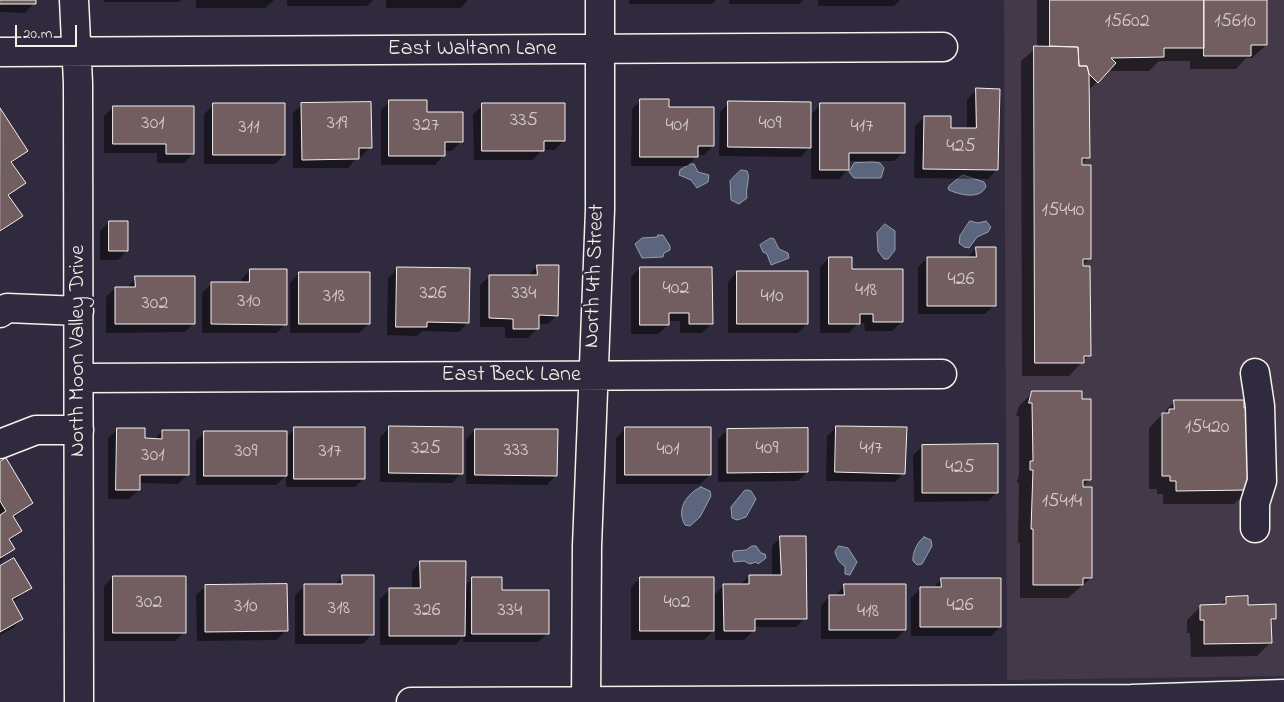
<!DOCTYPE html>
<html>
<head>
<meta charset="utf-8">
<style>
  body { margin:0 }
  #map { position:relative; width:1284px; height:702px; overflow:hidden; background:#2f2a3d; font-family:"Indie Flower",sans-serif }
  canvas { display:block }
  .scale { position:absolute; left:15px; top:25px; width:62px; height:22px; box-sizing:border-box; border:2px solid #f4f1e8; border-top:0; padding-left:6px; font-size:15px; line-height:18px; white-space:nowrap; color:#f4f1e8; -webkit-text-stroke:4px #2f2a3d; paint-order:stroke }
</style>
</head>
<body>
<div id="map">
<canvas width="1284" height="702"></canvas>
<div class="scale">20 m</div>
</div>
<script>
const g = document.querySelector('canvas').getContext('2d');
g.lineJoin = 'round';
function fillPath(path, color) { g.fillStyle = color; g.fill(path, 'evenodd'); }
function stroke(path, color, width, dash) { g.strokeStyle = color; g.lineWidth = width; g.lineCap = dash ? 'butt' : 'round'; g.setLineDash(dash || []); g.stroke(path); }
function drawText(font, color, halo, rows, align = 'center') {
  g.font = font + ' "Indie Flower",sans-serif'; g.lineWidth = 4.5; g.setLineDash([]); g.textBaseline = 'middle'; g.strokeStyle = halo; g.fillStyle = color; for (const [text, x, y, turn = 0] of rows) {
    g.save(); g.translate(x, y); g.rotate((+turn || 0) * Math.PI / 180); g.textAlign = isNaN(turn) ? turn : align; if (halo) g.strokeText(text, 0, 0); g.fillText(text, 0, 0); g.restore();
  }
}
fillPath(new Path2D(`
  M1004,0H1284V676L1007,680Z`), '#433948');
const water = new Path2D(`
  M873,162L880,163L884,168L881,178H854L849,172L854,163Z
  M691,164H694L698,172L709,175L708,182L697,188L691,180L679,175L680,170Z
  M741,170L747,171C751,178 745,187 747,198L739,204L731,200L730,181Z
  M963,175L984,182L986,186C981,200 960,195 949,190L948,188L949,186Z
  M970,221L978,223L986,221L991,227L988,232L977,237L969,248L964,247L959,243L960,236Z
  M885,224L895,231V250L888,259H884L878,251L877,233Z
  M658,235H663L670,246V250L664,253L663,257L642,258L635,244L642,238L657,237Z
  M771,238L774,239L779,249L788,253L789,258L771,265L767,254L763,252L760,245Z
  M701,487L710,491L711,496L700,517L690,526L685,525C676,510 686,494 701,487Z
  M748,490L751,491L756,499L746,517L737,520L732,518L731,507L744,491Z
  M924,537L931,540L932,546L922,564L917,565L913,561C912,553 918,541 924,537Z
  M752,546H756L761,553L765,554L766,558L758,564L756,562L750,564L744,561L734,562L732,554L734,551L746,550Z
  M839,546L848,548L857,562L850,575L845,574V566C839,563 837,559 835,552Z`);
fillPath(water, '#5b667e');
stroke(water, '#989ea8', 1);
fillPath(new Path2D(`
  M0,0H35L34,3L25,13L0,12Z
  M104,0H181L179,2H104Z
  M196,0H274L265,8H196Z
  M287,0H373L367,6H287Z
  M386,0H468L461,8H386Z
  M629,0H716L712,4H629Z
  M729,0H803L799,4H729Z
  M818,0H900L894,6H818Z
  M1037,0H1266V45L1252,58H1246L1236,69H1190V61H1159L1149,71H1107L1088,91V157L1081,165L1090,258L1080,268L1089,355L1069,376H1022L1021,61L1037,47Z
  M977,90L997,169L988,179L914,178L915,126L924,117L950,129H967V99Z
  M641,100L667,108L713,146L704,155H697L688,166H631L632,109Z
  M390,101L426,113L461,141L452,151H444V155L435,165H381V110Z
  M729,103L810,115L821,105L903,152L894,161H848V169L839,179H811V146L801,157L719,156L720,112Z
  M302,104L370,147L361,157H357L348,168H293V113Z
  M214,105L284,155L275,164H204V114Z
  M483,105L564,140L555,150H542L533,160H474L473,114Z
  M113,107L193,154L184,163H157V153H104V116Z
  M0,111L27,151L11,164L24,183L8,197L21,216L0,233Z
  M109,222L127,250L118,260H100V231Z
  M976,248L994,305L985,314H918V267L927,258H967Z
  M829,258L901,322L892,331H865L864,323H858L849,333H820V267Z
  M538,266L557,315L548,324H537V329L528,338H505V327H480V285L490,276L528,275Z
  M640,268L711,324L702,333H680V321H668V325L658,334H631V277Z
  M397,269L468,322L459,332L422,331L417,336L387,335L388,278Z
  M250,270L286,324L276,333H202V293L212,283L241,284V280Z
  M737,272L807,324L798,333H728V282Z
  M299,273L369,324L359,333H290V283Z
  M136,278L194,323L185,332L106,333V297L115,288H127Z
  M1033,392L1090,479L1081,488L1091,578L1068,598H1020V543H1018L1019,483H1017L1019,473V416H1016L1019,406Z
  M1175,401L1248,490L1234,504H1163V494H1157V489H1149V428Z
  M837,427L904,473L895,482L826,481L827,436Z
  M389,428L461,473L452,483L380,482V437Z
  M626,428L710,475L700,484H616V438Z
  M118,429L144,439L154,440L162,431L187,475L178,484L139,483V490L129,499H108V438Z
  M295,429L364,478L355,487H286V475L276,485H196V441L205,432L285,438Z
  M475,430L556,475L547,485L466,484V439Z
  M727,430L807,472L798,481L718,482V439Z
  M923,446L997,492L988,501L914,502L913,455Z
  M0,464L32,503L13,518L21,531L9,542L13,549L0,561Z
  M781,537L805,618L796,627H754V630L744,640H715V629L704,640H631V587L640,578L713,596L724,585H740L749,576H772V546Z
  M421,562L464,587L472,579L500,591L548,633L538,642H463V637L455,645H380V599L389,590H412V571Z
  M0,567L30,588L13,602L22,619L13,628L0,635Z
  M343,576L372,634L363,644H295V595L305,586H334Z
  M113,577L184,632L175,641H104V586Z
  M941,580L1000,627L991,636H911V598L920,589H932Z
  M206,586L286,630L277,640L197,641L196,595Z
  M844,586L905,630L896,639H821V606L830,596H835Z
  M1227,598L1275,618L1270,623L1271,642L1257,656L1191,657L1190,633H1187V620L1201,606H1219Z`), '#0007');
const building = new Path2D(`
  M0,0H36V4H0Z
  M1050,0H1204V48H1164V57L1111,58L1116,63L1098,83L1089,74L1087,66H1079L1078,47L1050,46Z
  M1204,0H1267V45H1251V56H1204Z
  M1034,46L1078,47L1079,66H1087L1089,74L1090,158H1082V165H1091V259H1083V266H1090L1091,356H1084V363H1035Z
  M976,88L1000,89L998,170L923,169L924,116H951V128H976Z
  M640,99H669V107H714V146H698V157H640Z
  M389,100H427V112H463V142H445V156H389Z
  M728,101L811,102V148L728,147Z
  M371,102L372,148H359V159L302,160L301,103Z
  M213,103H285V155H213Z
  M482,103H565V141H544V151H482Z
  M820,103H905V153H849V170H820Z
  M113,106H194V154H166V144H113Z
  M0,108L28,151L11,162L26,183L8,195L23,216L0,231Z
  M109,221H128V251H109Z
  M976,247H996V306H927V257H976Z
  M829,257H852V269H903V322H873V314H860V324H829Z
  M537,265H559L558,316L539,315V329H513V319L489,318V275H537Z
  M397,267L470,268L469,323L427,322V327H396Z
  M640,267H712L713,324H689V313H669V325H640Z
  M250,269H287V325L211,324V282H249Z
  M737,271H808V324H737Z
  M299,272H370V324H299Z
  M135,276H195V324H115V287H135Z
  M1032,391H1082V399H1091V480H1083V487H1092V578H1083V585H1033V529H1031L1033,470H1030V461H1033L1032,403H1029Z
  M1174,400H1244V408L1252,409L1249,490L1176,491V481H1170V476H1162V413H1169V409H1174Z
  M389,426L463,427V474L389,473Z
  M836,426L907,427L905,474L835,472Z
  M294,427H365V479H294Z
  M625,427H711V475H625Z
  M117,428H145V438L162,439V430H189V475H140V490H116Z
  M808,428V472L727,473V429Z
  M475,429H558L557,476L475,475Z
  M204,431H287V476H204Z
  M998,444V493H922V445Z
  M6,458L33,503L13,516L22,531L9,539L15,549L0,558V515L6,511L0,501V462Z
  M780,536H806L807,619H755V631H724L723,584H749V575H781Z
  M14,558L32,588L12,599L23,619L0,632V566Z
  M420,561H466L465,636H389V588H420Z
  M342,575H374V635H304V584H342Z
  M113,576H186V633H113Z
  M472,577H502V590H549V634H472Z
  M640,577H714V631H640Z
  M941,578H1001V627H920V587H941Z
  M287,584L288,631L205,632V585Z
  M844,584H906V630H829V595H844Z
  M1248,596V605L1276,604V619H1271L1272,643L1204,644V620H1200V605L1226,604V597Z`);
fillPath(building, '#725d60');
stroke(building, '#f4f1e8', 1);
const minor = new Path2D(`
  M74,0L78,83L79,702
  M0,52L943,47
  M0,313L7,308L79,311
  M1255,373L1260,406L1262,481L1255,503V528
  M79,378L942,374
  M0,444L36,430H79
  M411,702L1131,699L1284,694
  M586,702L587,546L600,210V0`);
stroke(minor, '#f4f1e8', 31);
stroke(minor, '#2f2a3d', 28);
drawText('20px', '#d4ccc6', null, [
  ["15602",1127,23],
  ["15610",1235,23],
  ["335",524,122],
  ["301",153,125],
  ["319",337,125],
  ["409",770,125],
  ["327",426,127],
  ["401",677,127],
  ["417",862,128],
  ["311",249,129],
  ["425",961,148],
  ["15440",1063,212],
  ["426",961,281],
  ["402",676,290],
  ["418",866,292],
  ["326",433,295],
  ["334",524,295],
  ["318",334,298],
  ["410",772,298],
  ["310",249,303],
  ["302",155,305],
  ["15420",1207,429],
  ["325",426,450],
  ["409",767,450],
  ["417",871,450],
  ["401",668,451],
  ["333",516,452],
  ["309",246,453],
  ["317",330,453],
  ["301",153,457],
  ["425",960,469],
  ["15414",1062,503],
  ["302",149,604],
  ["402",677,604],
  ["426",960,607],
  ["310",246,608],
  ["318",339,610],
  ["326",427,612],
  ["334",510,612],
  ["418",868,613]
]);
drawText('22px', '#f4f1e8', '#2f2a3d', [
  ["East Waltann Lane",472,50],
  ["North 4th Street",596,276,-88],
  ["North Moon Valley Drive",79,351,-90],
  ["East Beck Lane",511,376]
]);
</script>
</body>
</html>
